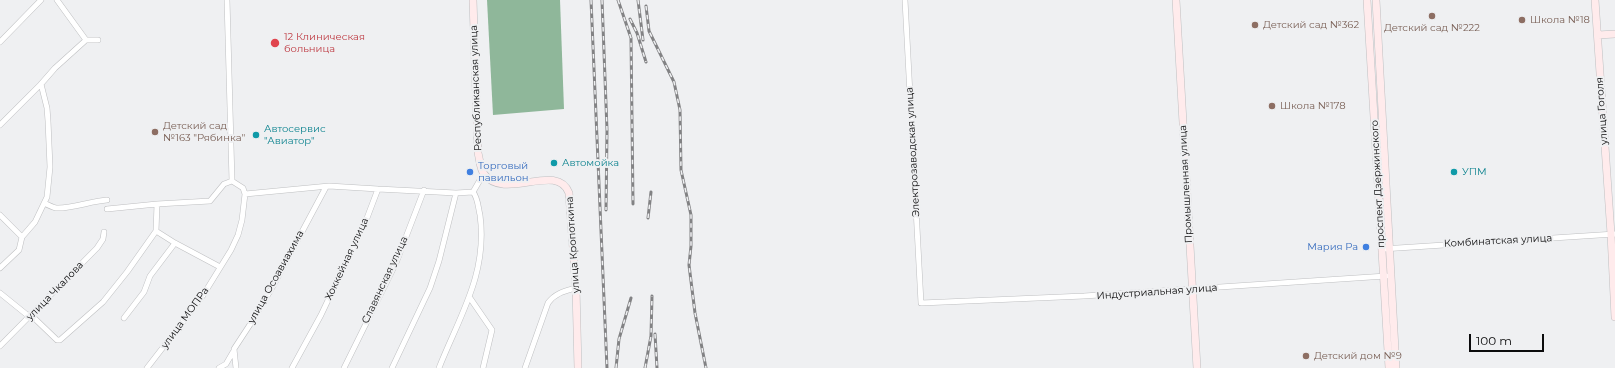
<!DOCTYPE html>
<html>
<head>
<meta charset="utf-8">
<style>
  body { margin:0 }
  #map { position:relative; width:1615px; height:368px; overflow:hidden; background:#eff0f2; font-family:Montserrat,sans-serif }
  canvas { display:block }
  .scale { position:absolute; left:1469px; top:334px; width:75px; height:18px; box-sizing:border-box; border:2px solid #0c0c0d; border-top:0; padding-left:5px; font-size:12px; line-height:14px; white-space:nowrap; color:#0c0c0d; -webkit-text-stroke:3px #eff0f2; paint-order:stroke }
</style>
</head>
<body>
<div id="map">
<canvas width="1615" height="368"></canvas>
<div class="scale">100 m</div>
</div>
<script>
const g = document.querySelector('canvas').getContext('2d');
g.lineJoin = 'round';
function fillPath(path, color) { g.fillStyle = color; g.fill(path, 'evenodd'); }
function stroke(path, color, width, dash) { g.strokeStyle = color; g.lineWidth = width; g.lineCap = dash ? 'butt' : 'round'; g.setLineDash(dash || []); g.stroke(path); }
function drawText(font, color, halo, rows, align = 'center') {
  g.font = font + ' Montserrat,sans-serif'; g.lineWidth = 4; g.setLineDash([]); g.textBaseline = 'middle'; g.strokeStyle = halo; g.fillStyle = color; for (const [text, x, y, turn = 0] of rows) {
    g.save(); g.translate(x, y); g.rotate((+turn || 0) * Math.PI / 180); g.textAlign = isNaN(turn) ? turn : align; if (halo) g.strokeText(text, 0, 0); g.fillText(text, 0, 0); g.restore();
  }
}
fillPath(new Path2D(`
  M487,0H560L564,109L493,115Z`), '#8fb79a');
const street = new Path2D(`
  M57,0L86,40
  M227,0L232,181
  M905,0L921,303L1084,296L1386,276
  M86,40H98
  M0,42L41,0
  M0,125L41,84L55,68L86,40
  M44,203C48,205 52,207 56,208C71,209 91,201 107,200
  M157,204L156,231L175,243L220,267
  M107,209L157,204L210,201L224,184L232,181L243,188L245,194L329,186L378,189
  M0,215L22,237
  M1382,249L1615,234
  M0,268L19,250L22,237L35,222L47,197L50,167L48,121L47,108L41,84
  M0,293L26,314L32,316L57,340H60L103,302L127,272L156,231
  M470,298L492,330L483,368
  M124,318L144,292L150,276L175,243
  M0,346L97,248L103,239L104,232
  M147,368L202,297L231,250L238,235L242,220L245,194
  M219,368L226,364L233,352
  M236,368L234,349L253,320L273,286L326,187
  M292,368L321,315L367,218L378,189L456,193
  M344,368L396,263L424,190
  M392,368L430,288L439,261L456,193L473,192
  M439,368C459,317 488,274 480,215C478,207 478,198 473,192L484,173
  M525,368L548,303C555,293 565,291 576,288`);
const secondary = new Path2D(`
  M473,0L478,153C480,160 480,169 484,174C505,202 557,161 569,193L576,288L578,368
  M1176,0L1197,368
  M1367,0L1389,368
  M1376,0L1396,368
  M1595,0L1611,234L1615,317
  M1598,35L1615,34`);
stroke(street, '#bebfc1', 6);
stroke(secondary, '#bebfc1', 8);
stroke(street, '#fff', 5);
stroke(secondary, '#ffebec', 7);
const rail = new Path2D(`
  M591,0L607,368
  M602,0L607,130L606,210
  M618,0L631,38L633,204
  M638,0L643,40
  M646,6L649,31L674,82L680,110L681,170L691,215V246L689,265L695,313L706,368
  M630,19L637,33L646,62
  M648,218L651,192
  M655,334L657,368
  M616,368L619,339L631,298
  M645,368L651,336L652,296`);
stroke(rail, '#828284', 3);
stroke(rail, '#eff0f2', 1.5, [4.5]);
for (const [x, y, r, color] of [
  [1432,16,4,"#8d6e63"],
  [1522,20,4,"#8d6e63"],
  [1255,25,4,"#8d6e63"],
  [275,43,5,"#e0444e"],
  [1272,106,4,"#8d6e63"],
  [155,132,4,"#8d6e63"],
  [256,135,4,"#0f9aa8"],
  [554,163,4,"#0f9aa8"],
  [470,172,4,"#3f7fe0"],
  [1454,172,4,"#0f9aa8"],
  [1366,247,4,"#3f7fe0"],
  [1306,356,4,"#8d6e63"]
]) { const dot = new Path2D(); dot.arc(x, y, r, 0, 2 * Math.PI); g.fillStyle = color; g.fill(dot); stroke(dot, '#eff0f2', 1.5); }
drawText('10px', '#785e54', '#eff0f2', [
  ["Школа №18",1530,20],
  ["Детский сад №362",1263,25],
  ["Детский сад №222",1432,28,"center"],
  ["Школа №178",1280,106],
  ["Детский сад",163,126],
  ["№163 \"Рябинка\"",163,138],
  ["Детский дом №9",1314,356]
], 'left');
drawText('10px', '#be3a42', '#eff0f2', [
  ["12 Клиническая",284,37],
  ["больница",284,49]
], 'left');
drawText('10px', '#0c0c0d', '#eff0f2', [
  ["Республиканская улица",476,88,-92],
  ["улица Гоголя",1602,111,-94],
  ["Электрозаводская улица",913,152,-93],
  ["Промышленная улица",1186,184,-93],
  ["проспект Дзержинского",1378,184,-93],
  ["Комбинатская улица",1498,241,-3],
  ["улица Кропоткина",573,245,-94],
  ["Хоккейная улица",347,259,-65],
  ["улица Осоавиахима",276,277,-61],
  ["Славянская улица",385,280,-65],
  ["улица Чкалова",55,291,-46],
  ["Индустриальная улица",1157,292,-4],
  ["улица МОПРа",185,318,-54]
]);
drawText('10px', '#0d838f', '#eff0f2', [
  ["Автосервис",264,129],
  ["\"Авиатор\"",264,141],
  ["Автомойка",562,163],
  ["УПМ",1462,172]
], 'left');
drawText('10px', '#366cbe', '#eff0f2', [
  ["Торговый",478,166],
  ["павильон",478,178],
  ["Мария Ра",1358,247,"right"]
], 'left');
</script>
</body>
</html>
